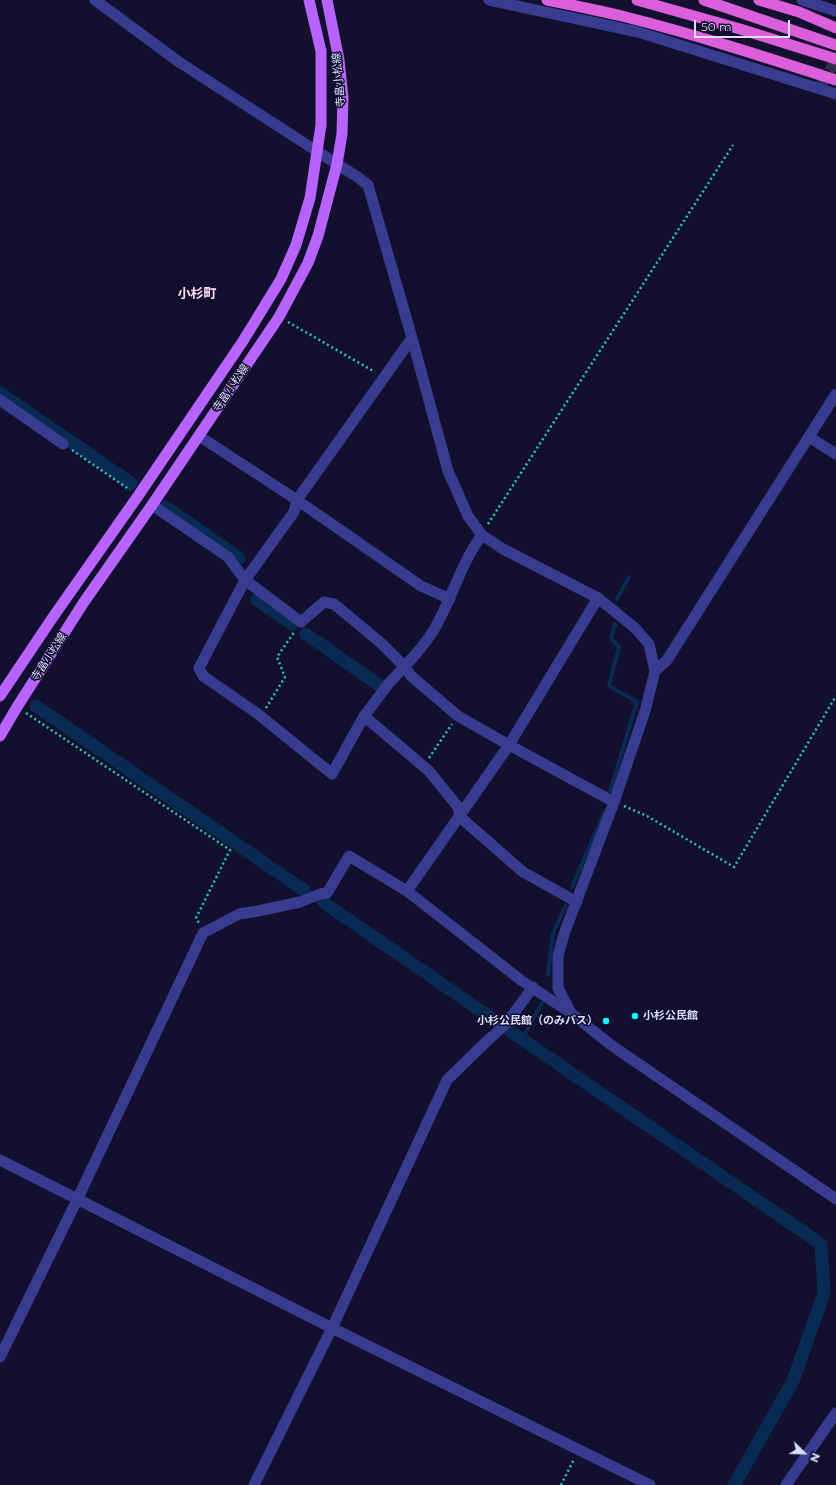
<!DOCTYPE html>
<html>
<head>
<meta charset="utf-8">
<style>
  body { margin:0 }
  #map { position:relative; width:836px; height:1485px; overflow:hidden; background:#12102e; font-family:Montserrat,sans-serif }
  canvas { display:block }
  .north { position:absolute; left:784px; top:1433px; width:40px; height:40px; -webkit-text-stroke:3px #12102e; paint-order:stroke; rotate:113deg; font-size:11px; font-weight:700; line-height:16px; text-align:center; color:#deddff }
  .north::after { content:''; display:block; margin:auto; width:14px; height:18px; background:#deddff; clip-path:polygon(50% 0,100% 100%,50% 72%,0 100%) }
  .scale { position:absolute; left:694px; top:20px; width:96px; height:18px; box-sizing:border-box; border:2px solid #deddff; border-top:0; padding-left:5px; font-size:12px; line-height:14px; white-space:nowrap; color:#deddff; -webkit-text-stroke:3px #12102e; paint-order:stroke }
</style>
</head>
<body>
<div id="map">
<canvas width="836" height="1485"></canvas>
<div class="north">N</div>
<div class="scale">50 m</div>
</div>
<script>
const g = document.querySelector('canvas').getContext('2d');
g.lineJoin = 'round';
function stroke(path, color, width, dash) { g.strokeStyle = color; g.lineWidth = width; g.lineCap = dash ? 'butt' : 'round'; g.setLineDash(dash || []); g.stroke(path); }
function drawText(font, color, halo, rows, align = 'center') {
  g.font = font + ' Montserrat,"Noto Sans JP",sans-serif'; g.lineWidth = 3; g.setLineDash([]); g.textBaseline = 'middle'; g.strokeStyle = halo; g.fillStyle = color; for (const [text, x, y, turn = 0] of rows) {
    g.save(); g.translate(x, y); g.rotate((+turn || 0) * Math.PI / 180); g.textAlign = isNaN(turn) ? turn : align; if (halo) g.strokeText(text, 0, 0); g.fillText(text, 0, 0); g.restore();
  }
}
stroke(new Path2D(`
  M617,599L629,577
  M610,791L637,702L609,686L619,647L611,638L615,624
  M572,887L604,813
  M548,975L553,933L566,905
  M522,1039L542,1003`), '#092b53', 4);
stroke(new Path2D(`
  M0,393L131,483
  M166,507L239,558
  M257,600L292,624
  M306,634L379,685
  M36,706L305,891
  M323,902L500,1024
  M510,1031L821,1244L824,1293L793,1381L734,1485`), '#092b53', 13);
stroke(new Path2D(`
  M821,85L836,60`), '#312f4d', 11, [11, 5.5]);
stroke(new Path2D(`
  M288,322L375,372
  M72,450L130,490
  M488,524L733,145
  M266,708L285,677L277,657L295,631
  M26,713L230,850L196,918L199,923
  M429,758L452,724
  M624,806L647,816L734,867L836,696
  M561,1485L574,1459`), '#28c7b0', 2.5, [2, 3]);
stroke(new Path2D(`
  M95,0L179,62L318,152
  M489,0L638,32L836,94
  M802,0L836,11
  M412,338L297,500L294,512L245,580L199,668L203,676L258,714L332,774L364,716L429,771L458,807L460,817L523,872L577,902
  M0,400L63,444
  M199,436L297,500L421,586L450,599
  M809,437L836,454
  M152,505L228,557L245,580L301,622L324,602L334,604L381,643L405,667L411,676L458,716L509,745L614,802
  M655,671L667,660L836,394
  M364,716C373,705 381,693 390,682C406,665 423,648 435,628C452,598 461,563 482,535
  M407,891L509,745L598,598
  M0,1357L77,1200L203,933L239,914L258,911L300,902L320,894L327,893L349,856L407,891L522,981L571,1013
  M254,1485L332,1328L447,1080L487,1041L506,1024L533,987
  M786,1485L836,1413`), '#383c90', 11);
stroke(new Path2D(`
  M318,152L356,176L368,185L412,338L448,471L468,516L482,535L503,549L598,598L635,628L649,644L655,671L645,711L614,802L564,934L558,956V988L571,1013L611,1045L836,1199
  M0,1160L332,1328L650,1485`), '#383c90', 11);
stroke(new Path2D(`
  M0,696L53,617L138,496L243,341L281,279L296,245L310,198L321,125V51L309,0
  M0,736L17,707L84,602L152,505L279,317L308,263L318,236L337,164L342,134L343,97L339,60L327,0`), '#b764ff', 11);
stroke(new Path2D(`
  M547,0C572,5 597,10 622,16C694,34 765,57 836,80
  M637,0L740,29L836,59
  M704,0L836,45
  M759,0L799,12L836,28`), '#db5eda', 11);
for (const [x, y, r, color] of [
  [635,1016,4,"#09fcff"],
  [606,1021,4,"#09fcff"]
]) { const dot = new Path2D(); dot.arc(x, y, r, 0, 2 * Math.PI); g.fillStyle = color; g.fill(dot); stroke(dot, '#12102e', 1.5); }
drawText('11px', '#deddff', '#12102e', [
  ["寺畠小松線",339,80,-95],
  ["寺畠小松線",231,388,-56],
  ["寺畠小松線",49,657,-57]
]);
drawText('bold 11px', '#deddff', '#12102e', [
  ["小杉公民館",643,1016],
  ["小杉公民館（のみバス）",598,1021,"right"]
], 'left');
drawText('bold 13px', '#ffdff6', '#12102e', [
  ["小杉町",197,294]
]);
</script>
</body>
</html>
